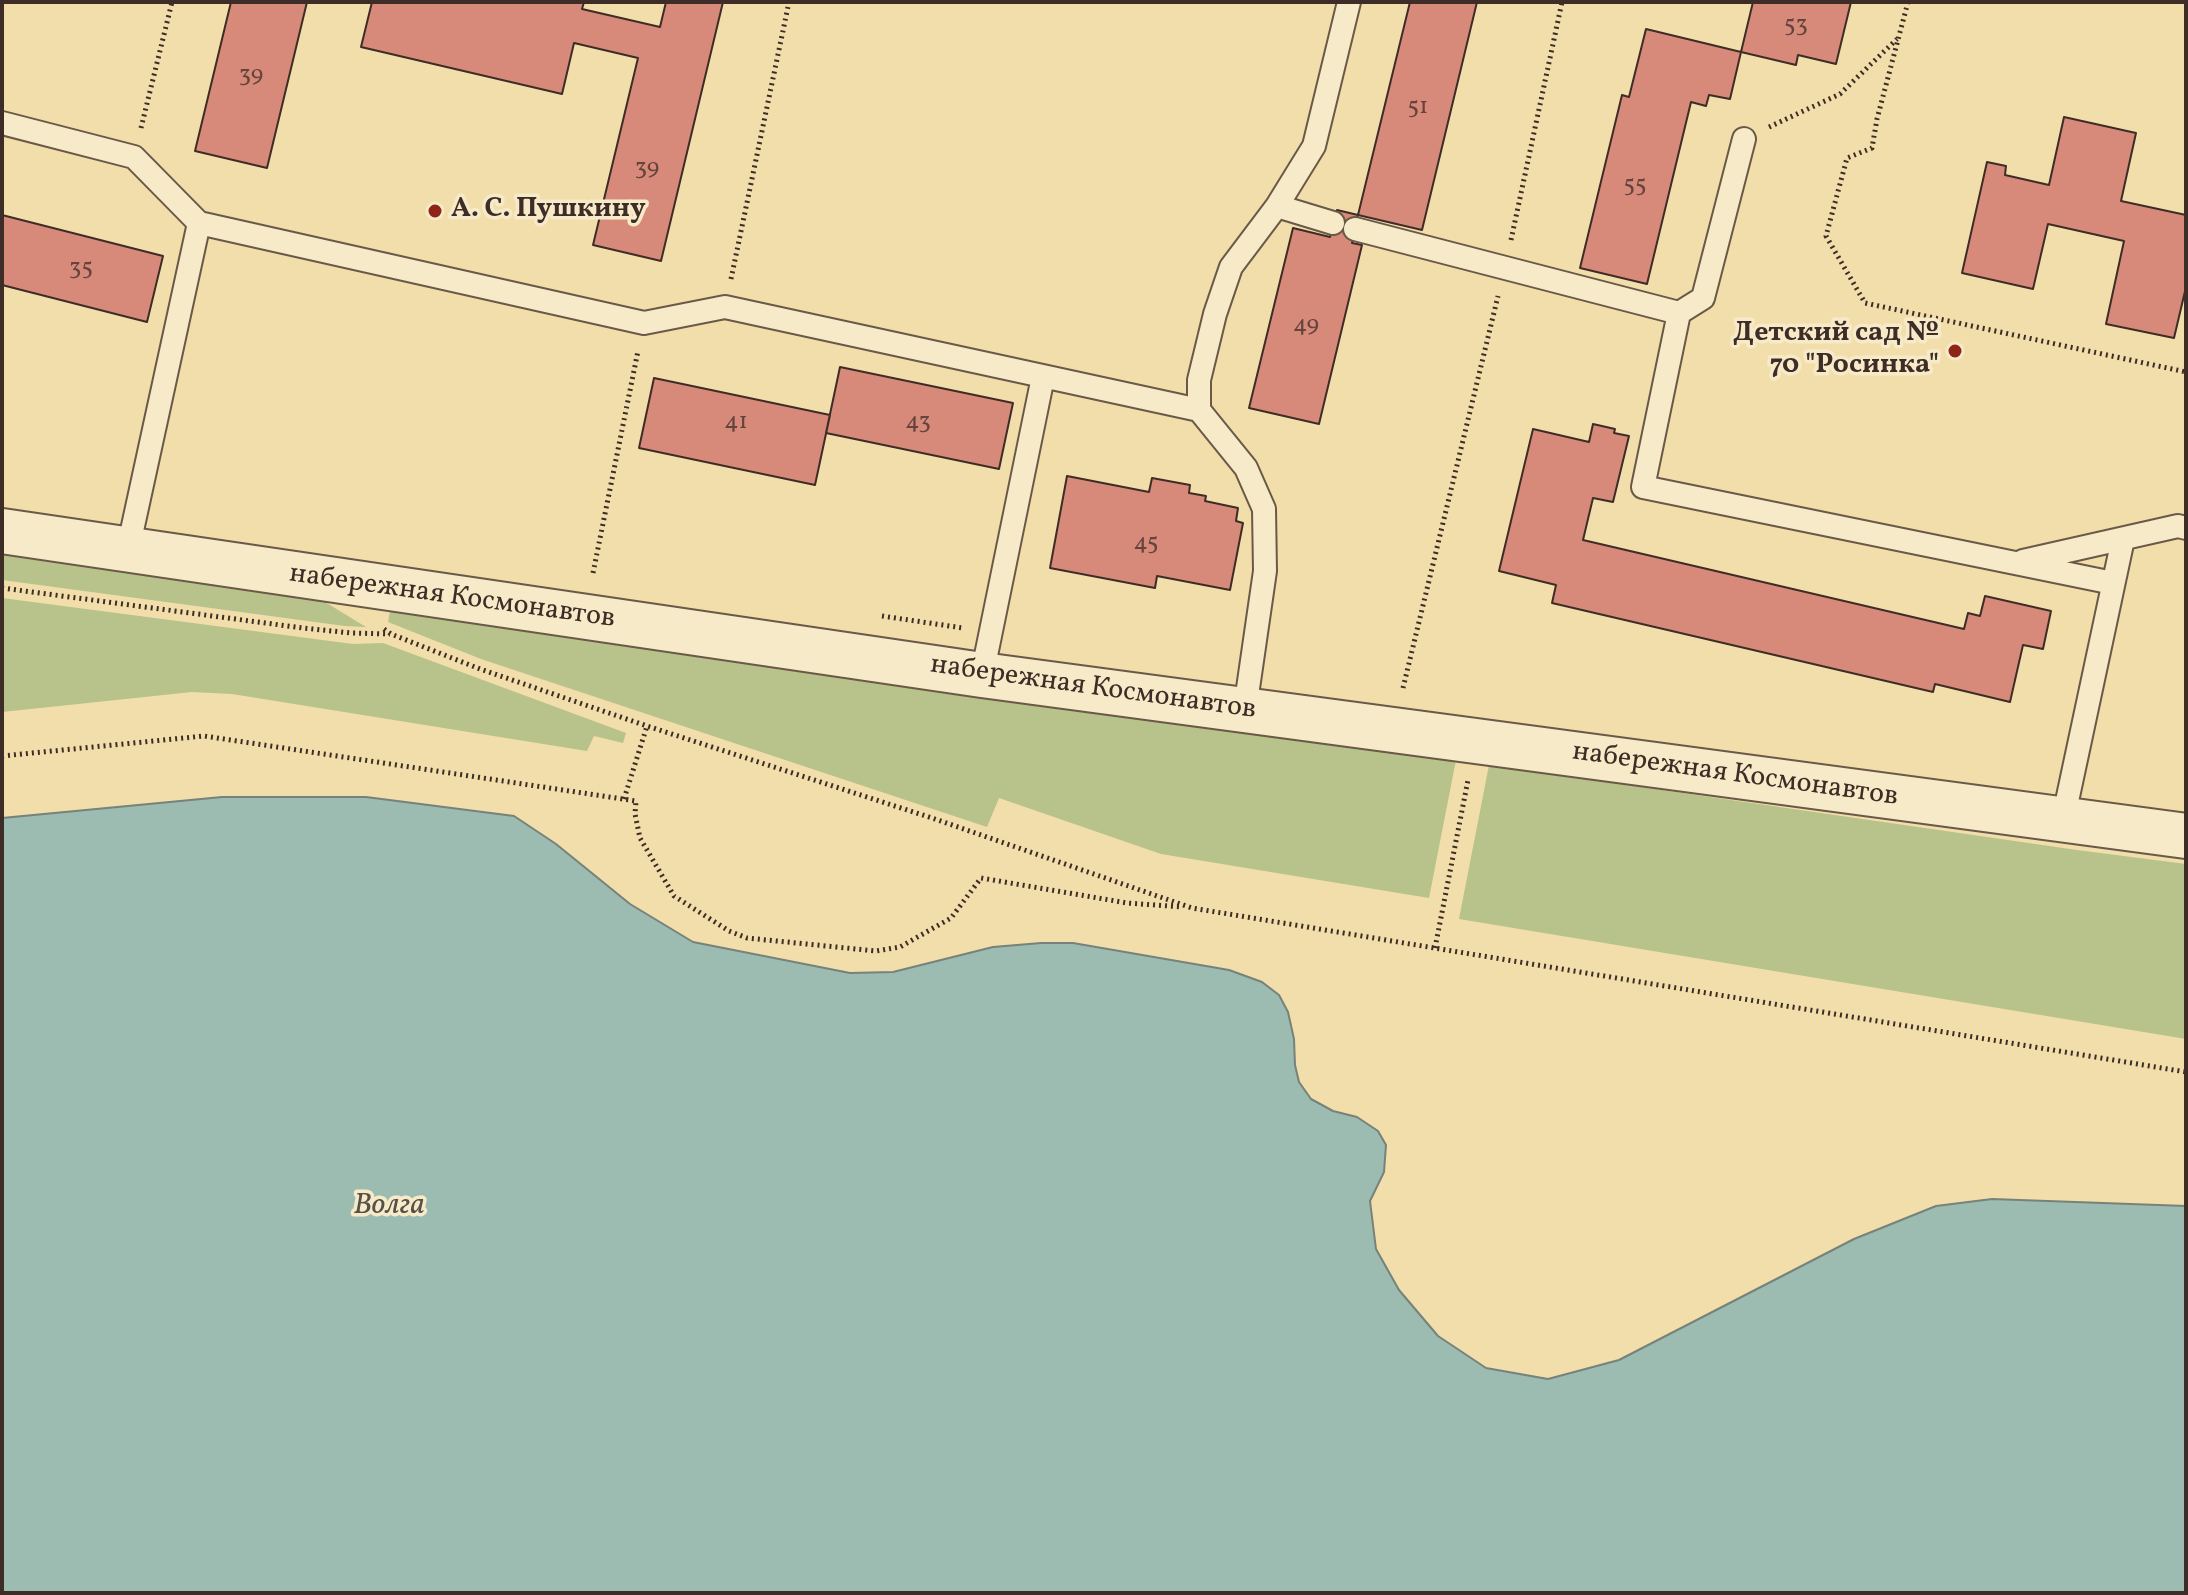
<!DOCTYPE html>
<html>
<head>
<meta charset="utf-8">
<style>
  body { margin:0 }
  #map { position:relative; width:2188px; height:1595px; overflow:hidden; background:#f1deab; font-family:Vollkorn,serif }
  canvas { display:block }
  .frame { position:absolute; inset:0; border:4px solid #3e2d27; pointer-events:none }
</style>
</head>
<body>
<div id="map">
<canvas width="2188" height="1595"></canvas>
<div class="frame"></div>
</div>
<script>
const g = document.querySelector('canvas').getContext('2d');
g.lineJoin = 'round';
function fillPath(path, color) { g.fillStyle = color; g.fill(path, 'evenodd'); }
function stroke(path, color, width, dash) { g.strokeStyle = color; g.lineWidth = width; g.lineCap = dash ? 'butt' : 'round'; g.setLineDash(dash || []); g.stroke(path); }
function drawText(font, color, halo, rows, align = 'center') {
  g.font = font + ' Vollkorn,serif'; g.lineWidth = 7; g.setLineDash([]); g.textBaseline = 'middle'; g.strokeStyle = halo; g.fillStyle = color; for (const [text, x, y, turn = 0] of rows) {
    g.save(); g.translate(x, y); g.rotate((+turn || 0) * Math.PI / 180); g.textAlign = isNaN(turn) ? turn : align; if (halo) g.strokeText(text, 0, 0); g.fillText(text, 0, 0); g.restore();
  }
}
fillPath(new Path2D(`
  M2,551L325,602L366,627L345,626L2,580Z
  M2,598L353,644L383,643L626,733L623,743L594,736L587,751L232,694L192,692L2,712Z
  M390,611L989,699L1456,760L1429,898L1161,854L999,798L987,827L481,659L388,622Z
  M1489,765L2077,850L2186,864V1039L1459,919Z`), '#b8c28b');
const water = new Path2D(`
  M222,797H366L514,816L556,844L630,904L693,942L850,973L893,972L993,947L1041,943H1073L1229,970L1262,982L1279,995L1288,1012L1294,1039L1295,1065L1299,1082L1311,1099L1333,1111L1357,1117L1378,1131L1386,1145L1384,1172L1370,1201L1376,1249L1399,1290L1438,1336L1486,1368L1548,1379L1619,1360L1854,1239L1936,1206L1992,1199L2186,1206V1593H2V818Z`);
fillPath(water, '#9cbbb1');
stroke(water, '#76827a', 2);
const building = new Path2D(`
  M231,2H307L267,168L195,151Z
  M372,2H584L582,9L660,27L666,2H723L661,261L593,245L638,58L574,43L562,94L361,47Z
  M1410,2H1477L1422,230L1358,215Z
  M1753,2H1851L1836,64L1798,55L1796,65L1741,52Z
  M1646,29L1741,52L1730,99L1709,95L1706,106L1691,102L1647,284L1580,268L1622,95L1629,97Z
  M2064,117L2136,133L2121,201L2186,215V287L2174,338L2106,324L2124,241L2048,224L2033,289L1962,273L1987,162L2006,166L2005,175L2049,185Z
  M1337,210L1358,215L1352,243L1362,245L1319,424L1249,408L1293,228L1330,237Z
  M2,215L163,256L147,322L2,285Z
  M840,367L1013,403L999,469L826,433Z
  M654,378L830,415L815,485L639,448Z
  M1593,424L1615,429L1614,433L1629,436L1613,502L1593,498L1583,540L1964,629L1968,613L1980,616L1985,596L2051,611L2043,649L2023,645L2010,702L1935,684L1933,692L1552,603L1556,585L1499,571L1533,429L1589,442Z
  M1067,476L1149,492L1152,478L1190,485L1189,493L1206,496L1205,501L1238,508L1236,521L1243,523L1230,590L1157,576L1155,588L1050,568Z`);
fillPath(building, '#d7897a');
stroke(building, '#3e2d27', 2);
const service = new Path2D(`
  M2,123L134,157L199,223L128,549
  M1744,139L1703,298L1679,313L1643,487L2113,583
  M1277,206L1333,223
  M199,223L644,323L725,307L1199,410
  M1355,229L1679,313
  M2023,561L2178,526L2186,528
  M982,675L1043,377
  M1245,709L1265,571L1264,509L1246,468L1199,410V380L1215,314L1231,267L1277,206L1314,146L1349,2
  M2063,820L2123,539`);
const minor = new Path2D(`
  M2,531L982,675L2186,836`);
stroke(service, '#6b5948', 26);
stroke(minor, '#6b5948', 48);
stroke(new Path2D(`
  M1908,2L1877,119L1872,148L1847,158L1826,236L1865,303L2186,372
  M1769,127L1840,94L1897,39
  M141,128L172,2
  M1511,240L1562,2
  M731,279L789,2
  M593,573L638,351
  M2,588L303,628L351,633L390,634
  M882,616L963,628
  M384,629L391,634L480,669L647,726L932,818L1192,908L2186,1072
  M1403,688L1498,296
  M2,756L204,736L636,801L635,814L640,838L674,896L729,931L747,938L876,951L900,947L951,918L981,878L1127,903L1183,907
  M624,799L647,726
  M1435,948L1468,780`), '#3e2d27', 5, [2, 4]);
stroke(service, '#f6eac8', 22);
stroke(minor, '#f6eac8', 44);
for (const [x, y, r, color] of [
  [435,211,8,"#8f2418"],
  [1955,351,8,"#8f2418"]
]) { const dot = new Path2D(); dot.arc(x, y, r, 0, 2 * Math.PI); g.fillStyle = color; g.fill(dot); stroke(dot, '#f6eac8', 3); }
drawText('24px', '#64443c', null, [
  ["53",1796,27],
  ["39",251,77],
  ["51",1418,109],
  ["39",647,170],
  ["55",1635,187],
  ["35",81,270],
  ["49",1306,327],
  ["41",736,424],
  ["43",918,424],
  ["45",1146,545]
]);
drawText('bold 28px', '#3e2d27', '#f6eac8', [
  ["А. С. Пушкину",451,211],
  ["Детский сад №",1939,335,"right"],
  ["70 \"Росинка\"",1939,367,"right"]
], 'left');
drawText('28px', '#3e2d27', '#f6eac8', [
  ["набережная Космонавтов",452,598,8],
  ["набережная Космонавтов",1093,689,8],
  ["набережная Космонавтов",1735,776,8]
]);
drawText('italic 30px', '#56504a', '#f6eac8', [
  ["Волга",389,1207]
]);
</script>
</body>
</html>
